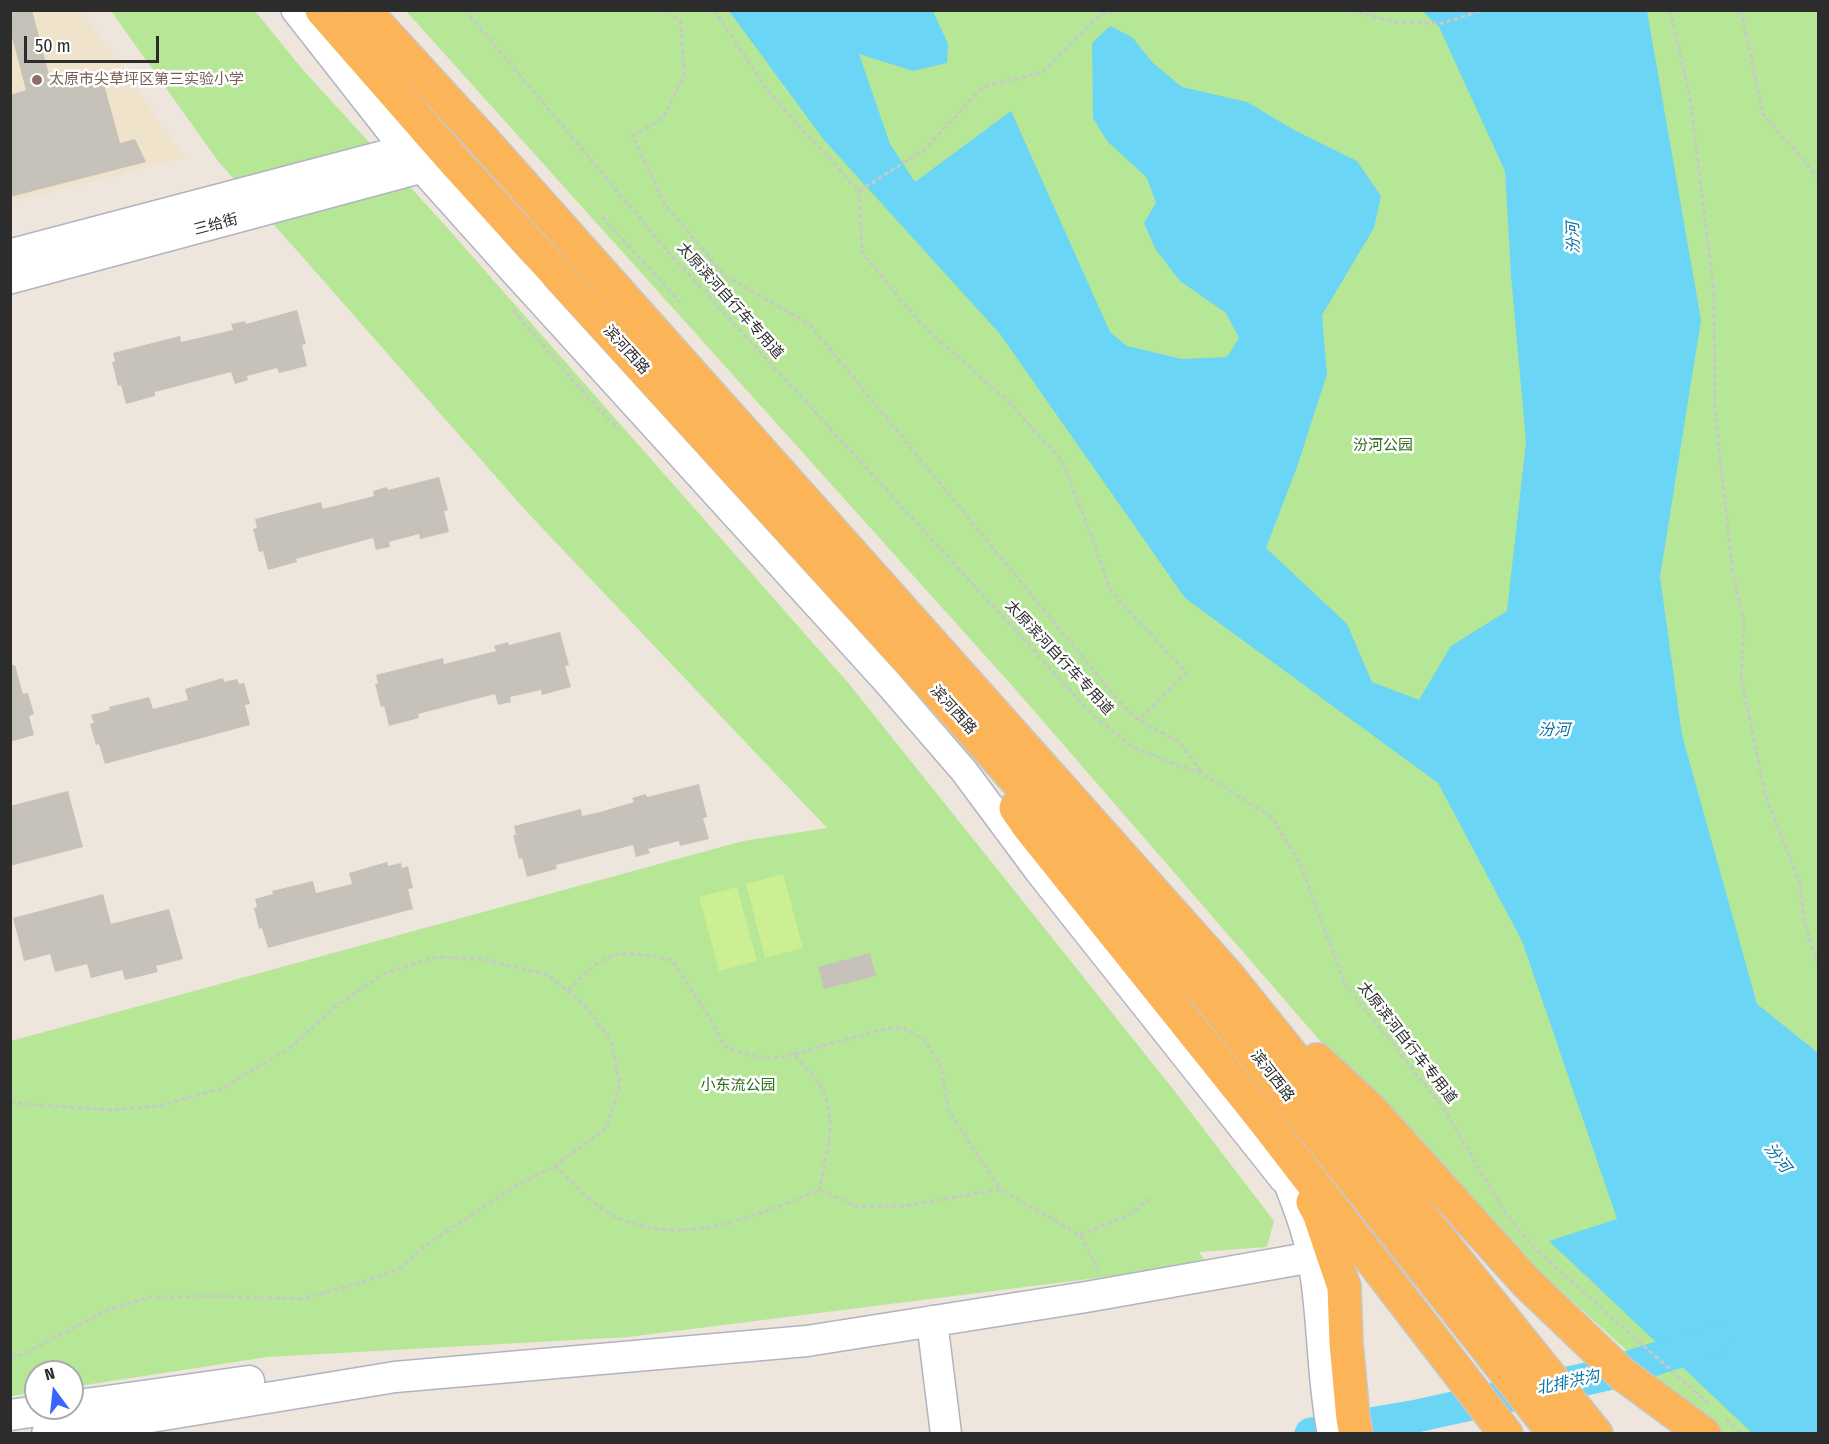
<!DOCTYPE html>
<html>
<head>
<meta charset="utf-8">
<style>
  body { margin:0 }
  #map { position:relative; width:1829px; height:1444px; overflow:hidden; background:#eee6dd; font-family:"Fira Sans Condensed",sans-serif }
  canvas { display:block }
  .frame { position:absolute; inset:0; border:12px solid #2c2c2c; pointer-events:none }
  .north { position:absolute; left:24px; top:1360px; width:60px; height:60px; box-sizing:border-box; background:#fff; border:2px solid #ababab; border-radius:50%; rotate:345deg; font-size:16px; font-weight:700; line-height:24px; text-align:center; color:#2c2c2c }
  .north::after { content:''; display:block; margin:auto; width:21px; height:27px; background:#3965ff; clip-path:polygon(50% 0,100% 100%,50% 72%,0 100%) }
  .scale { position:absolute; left:24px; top:36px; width:135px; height:27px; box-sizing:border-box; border:3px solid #2c2c2c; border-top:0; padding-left:8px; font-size:18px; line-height:21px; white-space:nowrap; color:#2c2c2c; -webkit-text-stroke:4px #fff; paint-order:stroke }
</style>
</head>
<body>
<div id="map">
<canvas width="1829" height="1444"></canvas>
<div class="frame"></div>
<div class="north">N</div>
<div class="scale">50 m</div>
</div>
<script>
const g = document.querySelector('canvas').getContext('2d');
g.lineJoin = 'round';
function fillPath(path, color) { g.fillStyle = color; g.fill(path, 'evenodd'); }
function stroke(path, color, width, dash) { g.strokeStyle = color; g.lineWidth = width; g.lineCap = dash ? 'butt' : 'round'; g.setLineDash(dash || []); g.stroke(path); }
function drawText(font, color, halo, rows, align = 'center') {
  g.font = font + ' "Fira Sans Condensed","Noto Sans SC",sans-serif'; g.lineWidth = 5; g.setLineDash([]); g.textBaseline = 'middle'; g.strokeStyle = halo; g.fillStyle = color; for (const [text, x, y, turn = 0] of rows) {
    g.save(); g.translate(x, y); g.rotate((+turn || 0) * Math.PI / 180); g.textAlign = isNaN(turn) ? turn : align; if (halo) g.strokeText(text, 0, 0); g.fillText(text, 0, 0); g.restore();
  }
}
fillPath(new Path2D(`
  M11,11H82L185,158L11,202Z`), '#f0e3cc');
fillPath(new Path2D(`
  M111,11H255L303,70L443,223L850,685L1173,1089L1274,1221L1267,1247L1199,1252L1208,1264L628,1337L268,1357L72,1387V1372H36V1392L11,1396V1041L743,841L827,828L526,511L218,161Z
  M406,11H1818V1433H1717L1515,1249L1328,1050L1016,690Z`), '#b5e797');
fillPath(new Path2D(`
  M783,874L803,948L765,958L746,884Z
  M737,887L757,961L719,971L699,897Z`), '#cbef92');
fillPath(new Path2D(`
  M729,11H933L948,44L947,63L913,71L859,54L890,144L915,182L1011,111L1110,332L1127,346L1182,359L1227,357L1239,338L1226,313L1180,281L1156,250L1144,223L1156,203L1147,178L1107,141L1093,118L1092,43L1110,26L1132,37L1153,63L1182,87L1247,102L1296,131L1357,161L1381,196L1374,228L1322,315L1327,374L1297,467L1266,548L1347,624L1372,682L1419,700L1451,646L1507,611L1526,442L1511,275L1505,171L1439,27L1422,11H1647L1701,320L1660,577L1682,735L1757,1004L1818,1053V1433H1752L1549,1241L1617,1219L1522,941L1438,783L1185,598L1000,334L824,140Z`), '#6bd5f5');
stroke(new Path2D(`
  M1311,1434L1412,1417L1604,1375L1712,1341`), '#6bd5f5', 33);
fillPath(new Path2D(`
  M10,10H32L52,86L101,73L120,143L135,139L146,162L10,197V95L26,90L10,30Z
  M297,310L306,344L302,345L307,366L279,373L277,368L247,376L248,380L235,384L231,372L155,392V396L126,404L121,385L118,386L112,362L115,361L113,353L180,336L181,342L233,330L231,324L245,321L246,324Z
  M439,477L448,510L444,511L449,532L420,539L419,534L389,542L390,547L376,550L373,538L296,559L297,562L268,570L263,551L259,552L253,529L257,528L255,519L321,502L323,509L374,496L373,491L387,487L388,490Z
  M560,632L569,665L565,666L571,687L542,695L541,690L510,697L511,702L498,705L495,694L418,714L419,718L389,726L384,706L381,707L375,684L378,683L376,675L443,658L444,664L496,651L494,646L508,642L509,645Z
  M10,665H15L23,694L28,693L34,714L29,716L34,735L10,742Z
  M223,678L224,682L237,679L239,684L244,683L250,704L245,705L250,725L105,764L99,744L96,745L90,724L94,723L91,715L110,710L109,707L149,697L153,709L188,700L185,689Z
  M699,784L707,817L703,818L709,839L680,846L679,841L648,849L650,853L636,857L633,845L556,865L557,869L527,877L522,858L519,859L513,835H516L514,826L581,809L582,816L600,812L634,802L632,798L646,794L647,797Z
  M68,791L83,847L10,866V806Z
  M387,862L388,866L401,863L402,868L408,866L413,888L408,889L413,909L268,948L262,928L259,929L254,908L257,907L255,899L273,894L272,891L313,881L316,893L352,884L349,873Z
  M103,894L111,924L169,909L183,959L156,966L158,972L125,980L122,970L91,978L87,964L55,972L50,954L24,961L13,918Z
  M870,953L876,976L824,989L818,967Z`), '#c6c1b9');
const tertiary = new Path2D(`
  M295,10L404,149L516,274L531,283
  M10,253L404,149
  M516,274L887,682L964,771L1039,872L1283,1179
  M10,280L422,169`);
const secondary = new Path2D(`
  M1271,1137C1286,1177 1305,1217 1313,1259C1324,1317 1321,1376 1333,1434
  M932,1321L946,1434
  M72,1406L249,1381
  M10,1415L58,1408
  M47,1434L395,1377L807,1341L1086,1297L1313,1257`);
const trunk = new Path2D(`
  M322,10L455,162L942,697L1207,994L1555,1434
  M364,10L481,138L1228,976L1596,1434
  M1016,808L1030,828L1264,1120L1506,1434
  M1317,1060L1369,1108L1526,1282L1621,1373L1704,1434
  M1313,1202L1319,1213L1344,1287L1346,1343L1353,1419L1356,1434`);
stroke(tertiary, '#b1b4c0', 30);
stroke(secondary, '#b1b4c0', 33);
stroke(trunk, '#c8c8c8', 36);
stroke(new Path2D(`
  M465,10L670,254L1092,714L1131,746L1176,765L1202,773L1273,818L1301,866L1345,984L1445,1110L1505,1213L1532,1246L1709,1404
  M668,10L681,22L684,75L663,118L633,136L664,203L724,275L809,324L1123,706L1139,720L1179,742L1202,773
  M714,10L770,94L859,191L862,253L923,326L1010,403L1062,461L1095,545L1111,592L1186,672L1139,720
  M1351,10L1394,22L1444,23L1483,10
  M1670,10L1690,97L1714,292L1715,411L1733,575L1744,623L1741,678L1766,797L1800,883L1804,923L1818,963
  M1741,10L1763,114L1818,177
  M859,191L924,150L983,87L1043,72L1101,14L1120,10
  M602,217L680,302
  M513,310L583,392L619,430
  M568,991C608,949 615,949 672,960L711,1020L724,1046C752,1056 764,1062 794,1054C804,1066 820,1081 825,1096C837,1128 824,1159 820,1190
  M794,1054L885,1029L903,1028L925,1040L940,1064L949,1111L1000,1189
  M10,1103L112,1110L158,1106L223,1088L291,1047L335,1007L383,974L436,957L482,959L548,975L584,1004L611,1041L620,1084L607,1127L555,1166L518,1184L425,1246L399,1269L356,1284L302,1299L216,1296L151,1297L107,1310L24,1354L10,1358
  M555,1166C574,1184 592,1204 615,1217C620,1219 627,1221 632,1223C697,1244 760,1213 820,1190L856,1206H905L1000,1189L1080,1235L1099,1270
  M1080,1235L1127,1216L1151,1198
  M1726,1419L1742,1434`), '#c8c8c8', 3, [4.5, 3]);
stroke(tertiary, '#fff', 27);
stroke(secondary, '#fff', 30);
stroke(trunk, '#fcb458', 33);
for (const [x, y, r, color] of [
  [37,80,6,"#8d6e63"]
]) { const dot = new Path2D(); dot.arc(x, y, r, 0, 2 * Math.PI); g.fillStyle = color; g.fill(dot); stroke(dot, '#fff', 2); }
drawText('15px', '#785e54', '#fff', [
  ["太原市尖草坪区第三实验小学",49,80]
], 'left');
drawText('15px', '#2c2c2c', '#fff', [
  ["三给街",216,225,-15],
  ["太原滨河自行车专用道",730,301,48],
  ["滨河西路",626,350,48],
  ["太原滨河自行车专用道",1059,658,47],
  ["滨河西路",953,710,48],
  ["太原滨河自行车专用道",1407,1043,52],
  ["滨河西路",1272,1076,52]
]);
drawText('15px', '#2c6e17', '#fff', [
  ["汾河公园",1383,446],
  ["小东流公园",738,1086]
]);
drawText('italic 16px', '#0673a5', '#fff', [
  ["汾河",1574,238,-92],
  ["汾河",1554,731],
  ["汾河",1777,1158,53],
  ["北排洪沟",1568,1383,-12]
]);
</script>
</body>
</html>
